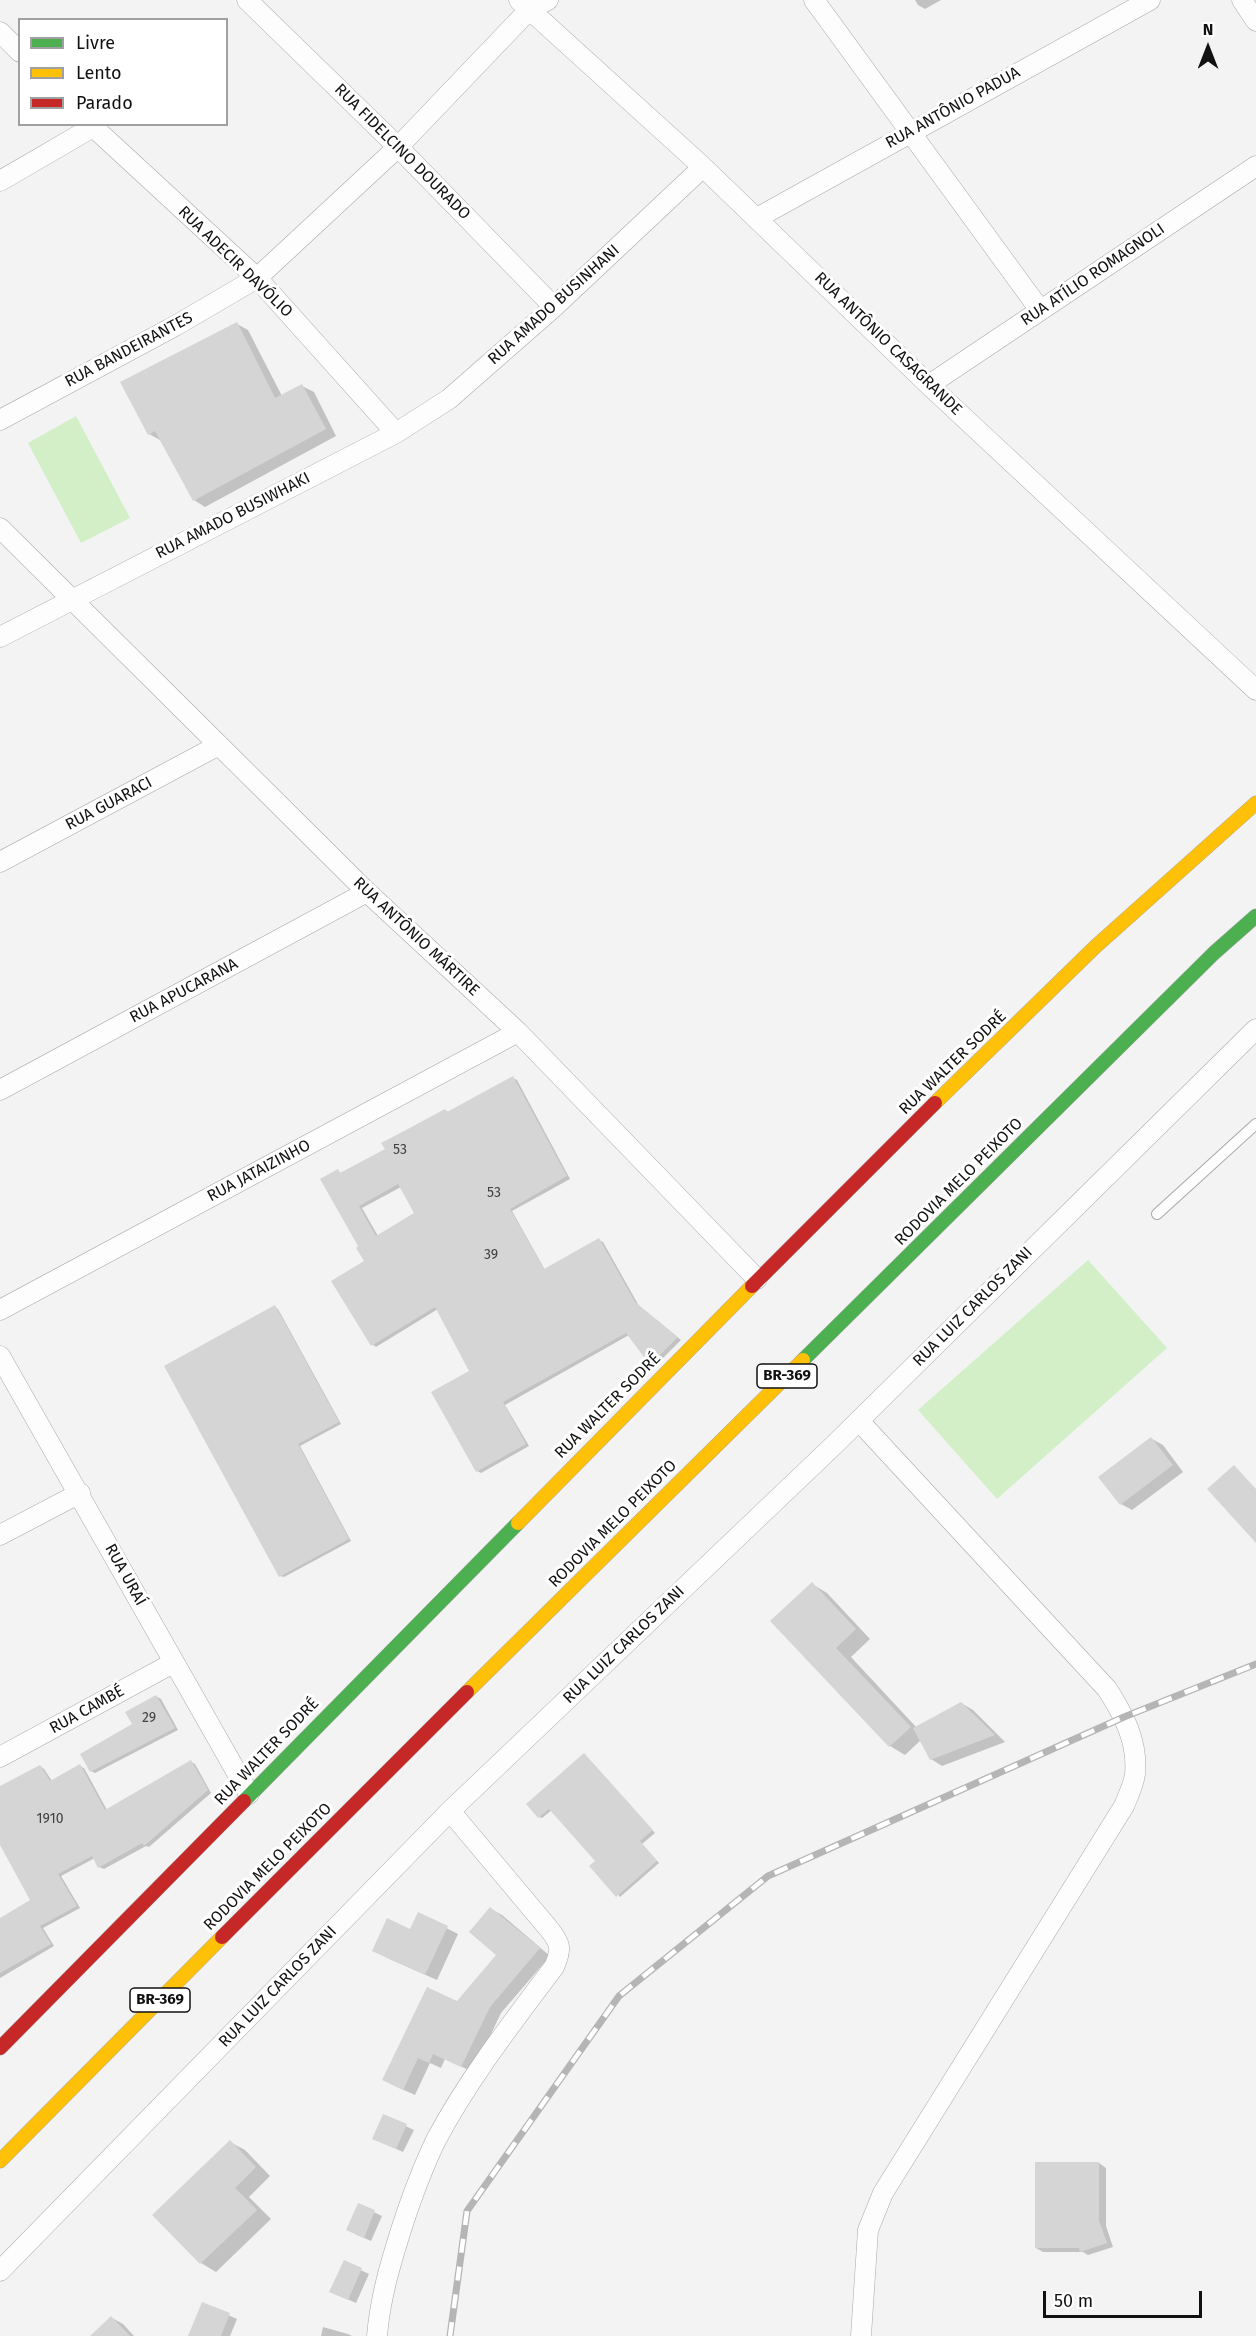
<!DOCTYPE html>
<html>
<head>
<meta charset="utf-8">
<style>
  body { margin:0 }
  #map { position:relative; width:1256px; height:2336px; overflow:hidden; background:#f3f3f3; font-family:"Fira Sans",sans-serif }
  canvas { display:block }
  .legend { position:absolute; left:18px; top:18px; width:210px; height:108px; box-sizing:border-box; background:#fff; border:2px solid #a0a0a0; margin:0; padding:8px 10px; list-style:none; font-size:18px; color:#111112 }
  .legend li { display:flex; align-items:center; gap:12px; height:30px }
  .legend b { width:30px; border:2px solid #a0a0a0 }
  .north { position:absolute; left:1178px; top:18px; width:60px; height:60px; -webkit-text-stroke:4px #fff; paint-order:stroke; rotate:0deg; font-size:16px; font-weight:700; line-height:24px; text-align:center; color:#111112 }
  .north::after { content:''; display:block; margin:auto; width:21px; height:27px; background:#111112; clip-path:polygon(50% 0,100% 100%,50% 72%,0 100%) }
  .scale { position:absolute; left:1043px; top:2291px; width:159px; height:27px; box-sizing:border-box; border:3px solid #111112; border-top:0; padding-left:8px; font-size:18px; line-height:21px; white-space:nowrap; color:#111112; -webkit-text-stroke:4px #fff; paint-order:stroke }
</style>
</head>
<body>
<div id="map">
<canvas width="1256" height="2336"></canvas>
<ul class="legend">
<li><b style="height:8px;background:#4caf50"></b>Livre</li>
<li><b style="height:8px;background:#ffc107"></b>Lento</li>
<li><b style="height:8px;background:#c62828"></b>Parado</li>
</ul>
<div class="north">N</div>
<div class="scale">50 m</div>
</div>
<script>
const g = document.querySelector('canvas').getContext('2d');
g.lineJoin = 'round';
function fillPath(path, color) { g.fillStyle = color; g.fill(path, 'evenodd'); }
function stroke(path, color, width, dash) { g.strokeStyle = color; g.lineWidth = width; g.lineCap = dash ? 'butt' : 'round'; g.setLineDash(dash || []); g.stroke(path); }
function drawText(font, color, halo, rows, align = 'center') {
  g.font = font + ' "Fira Sans",sans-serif'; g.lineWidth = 6; g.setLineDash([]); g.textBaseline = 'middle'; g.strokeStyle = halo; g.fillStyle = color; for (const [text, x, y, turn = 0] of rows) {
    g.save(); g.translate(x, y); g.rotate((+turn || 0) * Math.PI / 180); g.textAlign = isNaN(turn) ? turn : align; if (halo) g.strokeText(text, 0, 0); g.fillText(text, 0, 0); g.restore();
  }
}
fillPath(new Path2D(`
  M76,416L130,518L81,543L28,443Z
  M1088,1260L1167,1348L997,1499L918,1410Z`), '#d2efc8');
fillPath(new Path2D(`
  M915,0H941L925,9L918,5Z
  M237,324L248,330L282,396L302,386L314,392L336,436L205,507L194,500L160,440L149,434Z
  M513,1078L517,1080L570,1179L512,1211L545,1270L599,1240L603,1242L639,1306L681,1340L655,1366L629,1335L505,1405L529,1446L481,1473L477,1471L471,1372L438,1309L376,1347L372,1344L366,1262L338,1171L342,1174L387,1150L445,1110L450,1113ZM401,1187L416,1213L378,1236L362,1208Z
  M275,1307L278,1309L341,1424L300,1446L351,1541L284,1577L280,1576Z
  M1152,1439L1163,1445L1183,1472L1132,1510L1121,1504Z
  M812,1584L827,1593L870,1639L851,1657L917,1728L961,1703L973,1710L1005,1742L942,1766L931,1759L921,1740L905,1755L890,1746L772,1621Z
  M156,1696L161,1699L178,1730L95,1773L91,1771L134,1724Z
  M587,1757L655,1833L642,1844L659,1863L620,1897L597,1861L552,1810L542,1818L539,1817Z
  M191,1762L195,1764L211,1793L149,1847L146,1846L104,1869L99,1867L95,1858L61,1876L80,1908L43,1928L54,1946L0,1978V1919L32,1900L0,1842V1788L40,1766L44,1769L52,1781L79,1766L84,1768L107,1810Z
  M491,1909L502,1915L550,1956L501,2013L473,2072L445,2059L441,2068L430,2063L415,2095L395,2086L457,2003L498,1955Z
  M419,1914L458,1934L437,1980L385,1957L411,1931Z
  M384,2116L414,2130L403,2152L381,2142Z
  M230,2142L245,2150L270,2176L249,2197L271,2219L216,2272L201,2263Z
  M1036,2163H1099L1106,2168V2226L1113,2247L1088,2255L1083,2252H1043L1036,2248Z
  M359,2205L382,2216L371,2241L355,2234Z
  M344,2262L369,2274L356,2303L338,2295Z
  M203,2304L237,2319L230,2336H196Z
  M112,2318L123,2324L134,2336H92Z
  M323,2327L348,2334L352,2336H321Z`), '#0003');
fillPath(new Path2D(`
  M237,322L275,398L302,384L326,429L193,501L155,431L148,435L120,382Z
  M513,1076L567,1176L510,1209L544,1269L599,1238L635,1302L678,1337L650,1365L626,1333L503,1402L526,1444L476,1472L431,1392L469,1371L435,1307L371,1346L331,1281L364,1261L356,1248L358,1246L320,1179L338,1169L340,1173L385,1149L381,1143L404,1131L445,1109L447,1112ZM398,1184L414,1213L376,1236L359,1206Z
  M275,1305L339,1422L298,1444L349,1539L279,1577L164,1366Z
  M1151,1437L1173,1465L1120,1505L1098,1477Z
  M1234,1465L1256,1489V1543L1207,1489Z
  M812,1582L856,1629L836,1648L911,1727L889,1747L770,1621Z
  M156,1695L175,1728L90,1772L80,1754L132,1724L125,1712Z
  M961,1702L995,1735L930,1760L913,1728Z
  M584,1753L653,1830L640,1841L657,1861L616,1897L589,1866L595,1861L549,1809L538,1818L526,1804Z
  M191,1760L208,1790L144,1846L142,1843L98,1868L92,1856L58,1874L77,1906L40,1926L51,1944L0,1973V1918L30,1900L0,1845V1786L40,1765L50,1781L80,1764L105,1810Z
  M490,1907L540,1948L490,2007L461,2067L433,2054L429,2063L418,2058L403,2090L382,2080L427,1987L457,2001L496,1955L469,1932Z
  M418,1912L448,1926L425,1975L372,1951L387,1918L410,1929Z
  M383,2114L407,2124L396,2149L372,2139Z
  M230,2140L256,2167L235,2188L257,2210L200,2264L152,2215Z
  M1035,2162H1099V2221L1107,2243L1080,2252L1079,2248H1035Z
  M358,2203L375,2210L364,2238L346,2230Z
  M344,2260L362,2268L348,2300L329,2292Z
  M202,2302L230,2313L221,2336H188Z
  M111,2316L130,2336H90Z`), '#d5d5d5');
const lane = new Path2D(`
  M1157,1214L1256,1124`);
const street = new Path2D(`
  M247,0L398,147L554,307
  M519,0L703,167L929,385L1256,690
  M814,0L1040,310
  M1242,0L1256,21
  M0,32L20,52
  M90,124L257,278L396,433
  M0,181L93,127
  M757,218L1150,0
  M929,385L1256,166
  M0,420L175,326L257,278L398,147L529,10L548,0
  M0,528L367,892L518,1032L757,1279
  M0,637L396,433L449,399L554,307L703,167
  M0,862L219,745
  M0,1090L367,892
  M0,1310L518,1032
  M0,1356L249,1794
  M859,1421L1107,1689C1124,1715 1138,1742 1135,1774C1134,1784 1128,1796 1124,1806L883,2193L868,2230L861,2336
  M0,1535L80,1493
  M0,1757L173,1663
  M0,2271L450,1811L832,1447L1256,1029
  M377,2336C380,2299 390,2265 401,2230C411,2199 422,2169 436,2140C469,2078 512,2023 554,1967C562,1949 561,1944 549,1929L450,1811`);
const fast = new Path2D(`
  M803,1360L1214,953L1256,916
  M244,1801L518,1523`);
const slow = new Path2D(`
  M935,1103L1095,947L1256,803
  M518,1523L752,1286
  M467,1692L803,1360
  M0,2161L222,1937`);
const jam = new Path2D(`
  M752,1286L935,1103
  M222,1937L467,1692
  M0,2048L244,1801`);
stroke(lane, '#a8a8a8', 12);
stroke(street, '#a8a8a8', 21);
stroke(fast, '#a8a8a8', 15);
stroke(slow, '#a8a8a8', 15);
stroke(jam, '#a8a8a8', 15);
stroke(lane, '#fdfdfd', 10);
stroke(street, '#fdfdfd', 20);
stroke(fast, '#4caf50', 14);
stroke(slow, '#ffc107', 14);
stroke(jam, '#c62828', 14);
const rail = new Path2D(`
  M450,2336L467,2211L619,1996L768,1876L1124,1717L1256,1664`);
stroke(rail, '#b5b5b5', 7);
stroke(rail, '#fff', 4.5, [14]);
drawText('14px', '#424243', null, [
  ["53",400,1150],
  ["53",494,1193],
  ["39",491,1255],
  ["29",149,1718],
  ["1910",50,1819]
]);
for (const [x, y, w] of [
  [787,1376,60],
  [160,2000,60]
]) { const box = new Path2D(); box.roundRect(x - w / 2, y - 12, w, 24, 4.5); g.fillStyle = '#fff'; g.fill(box); stroke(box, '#111112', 1.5); }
drawText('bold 15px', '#111112', null, [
  ["BR-369",787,1376],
  ["BR-369",160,2000]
]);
drawText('16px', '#111112', '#fff', [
  ["RUA ANTÔNIO PADUA",953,108,-29],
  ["RUA FIDELCINO DOURADO",402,152,45],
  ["RUA ADECIR DAVÓLIO",235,262,44],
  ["RUA ATÍLIO ROMAGNOLI",1093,275,-34],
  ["RUA AMADO BUSINHANI",554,305,-42],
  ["RUA ANTÔNIO CASAGRANDE",888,344,44],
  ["RUA BANDEIRANTES",129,350,-28],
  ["RUA AMADO BUSIWHAKI",233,516,-27],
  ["RUA GUARACI",109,804,-28],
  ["RUA ANTÔNIO MÁRTIRE",416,937,43],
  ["RUA APUCARANA",184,991,-28],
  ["RUA WALTER SODRÉ",953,1063,-44],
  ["RUA JATAIZINHO",259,1171,-28],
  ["RODOVIA MELO PEIXOTO",959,1182,-45],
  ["RUA LUIZ CARLOS ZANI",973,1307,-45],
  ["RUA WALTER SODRÉ",608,1406,-45],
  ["RODOVIA MELO PEIXOTO",613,1524,-45],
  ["RUA URAÍ",125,1575,61],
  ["RUA LUIZ CARLOS ZANI",624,1645,-44],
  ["RUA CAMBÉ",87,1710,-29],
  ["RUA WALTER SODRÉ",267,1752,-46],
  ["RODOVIA MELO PEIXOTO",268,1867,-45],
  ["RUA LUIZ CARLOS ZANI",278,1987,-46]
]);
</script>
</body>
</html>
